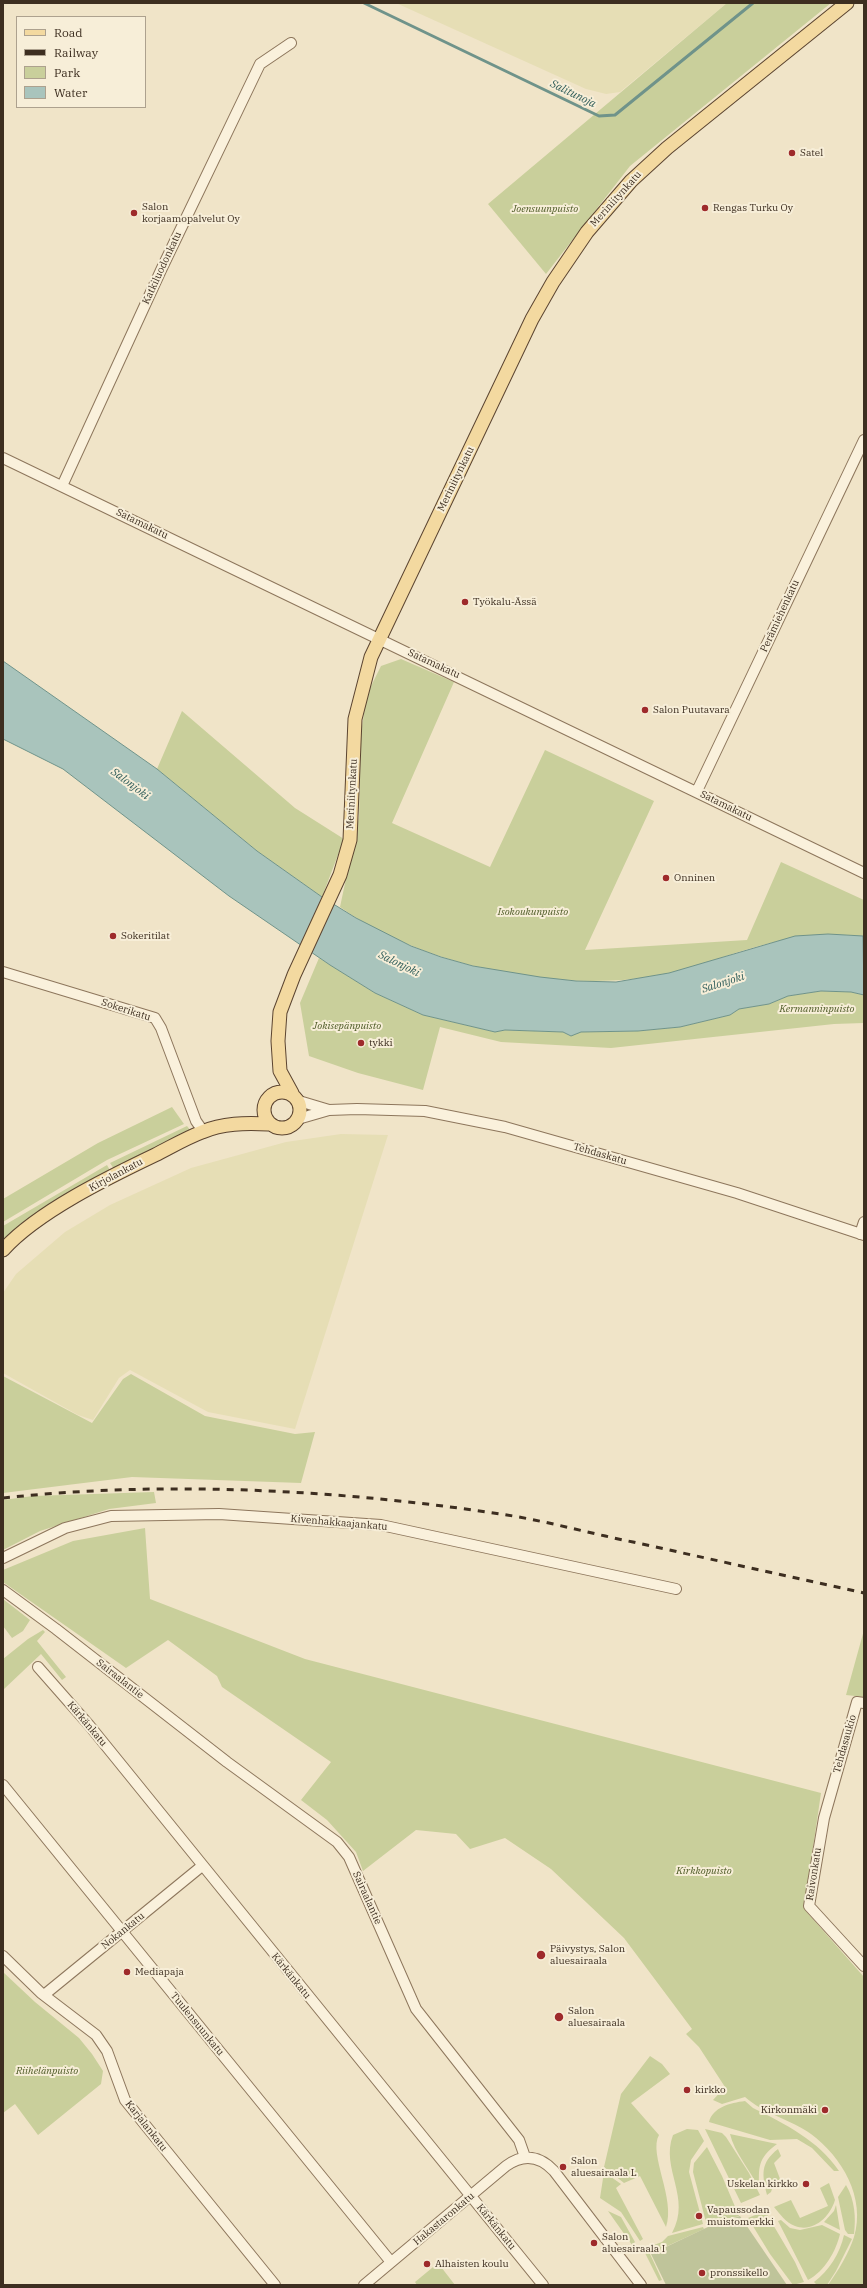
<!DOCTYPE html>
<html>
<head>
<meta charset="utf-8">
<style>
  body { margin:0 }
  #map { position:relative; width:867px; height:2288px; overflow:hidden; background:#f0e4c8; font-family:"IBM Plex Serif",serif }
  canvas { display:block }
  .frame { position:absolute; inset:0; border:4px solid #3d2e20; pointer-events:none }
  .legend { position:absolute; left:16px; top:16px; width:130px; height:92px; box-sizing:border-box; background:#f7eed8; border:1px solid #ada18e; margin:0; padding:5px 7px; list-style:none; font-size:12px; color:#3d2e20 }
  .legend li { display:flex; align-items:center; gap:8px; height:20px }
  .legend b { width:20px; border:1px solid #ada18e }
</style>
</head>
<body>
<div id="map">
<canvas width="867" height="2288"></canvas>
<div class="frame"></div>
<ul class="legend">
<li><b style="height:5px;background:#f3d9a0"></b>Road</li>
<li><b style="height:5px;background:#3d2e20"></b>Railway</li>
<li><b style="height:11px;background:#c9cf9b"></b>Park</li>
<li><b style="height:11px;background:#a9c4bc"></b>Water</li>
</ul>
</div>
<script>
const g = document.querySelector('canvas').getContext('2d');
g.lineJoin = 'round';
function fillPath(path, color) { g.fillStyle = color; g.fill(path, 'evenodd'); }
function stroke(path, color, width, dash) { g.strokeStyle = color; g.lineWidth = width; g.lineCap = dash ? 'butt' : 'round'; g.setLineDash(dash || []); g.stroke(path); }
function drawText(font, color, halo, rows, align = 'center') {
  g.font = font + ' "IBM Plex Serif",serif'; g.lineWidth = 4; g.setLineDash([]); g.textBaseline = 'middle'; g.strokeStyle = halo; g.fillStyle = color; for (const [text, x, y, turn = 0] of rows) {
    g.save(); g.translate(x, y); g.rotate((+turn || 0) * Math.PI / 180); g.textAlign = isNaN(turn) ? turn : align; if (halo) g.strokeText(text, 0, 0); g.fillText(text, 0, 0); g.restore();
  }
}
fillPath(new Path2D(`
  M396,3H727L620,92L606,94L586,89Z
  M341,1134L388,1135L295,1429L208,1412L130,1370L119,1378L93,1420L78,1415L3,1373V1293L16,1274L65,1232L110,1205L191,1168L286,1142Z`), '#e6deb5');
fillPath(new Path2D(`
  M727,3H831L630,166L546,274L488,204Z
  M401,659L454,682L392,823L490,867L545,750L654,801L585,950L747,940L781,862L864,900V937C834,932 789,937 759,946C729,954 700,966 670,973C569,996 424,968 340,907L359,817L361,733L367,694L381,666Z
  M182,711L295,808L344,839L322,897L257,851L157,769Z
  M319,958L375,993L423,1015L495,1032L505,1030L563,1032L571,1036L580,1032L638,1031L680,1027L730,1015L739,1009L769,1004L788,996L821,991L851,992L864,995V1023L834,1024L611,1048L501,1042L440,1027L423,1090L358,1073L309,1056L300,1003Z
  M172,1107L184,1124L107,1160L3,1222V1199L98,1143Z
  M187,1126L197,1139L116,1172L110,1163Z
  M107,1165L112,1174L3,1247V1226Z
  M131,1374L205,1416L295,1434L315,1432L301,1483L132,1477L3,1493V1376L92,1423L123,1379Z
  M154,1492L156,1503L109,1509L40,1531L3,1550V1500L33,1496Z
  M145,1528L150,1599L305,1659L821,1793L804,1909L864,1977V2285H828C838,2271 849,2253 854,2237C866,2198 842,2157 811,2134C790,2119 764,2114 745,2097L722,2104L713,2100L725,2087L699,2047L686,2034L692,2029L624,1938L551,1869L505,1838L470,1849L456,1834L416,1830L363,1871L356,1852L327,1820L301,1800L331,1762L222,1687L217,1676L168,1640L126,1668L3,1582V1570L73,1541Z
  M3,1599L30,1620L23,1631L12,1638L3,1626Z
  M43,1630L45,1632L37,1641L66,1677L62,1680L41,1654L3,1690V1659L28,1639Z
  M864,1630V1697L846,1695Z
  M3,1972L35,2002L79,2038L92,2054L103,2071L101,2084L38,2135L15,2104L3,2113Z
  M650,2056L662,2064L670,2074L631,2103L659,2135C648,2154 676,2199 666,2227L640,2176L624,2183L604,2167L621,2094Z
  M745,2101L753,2108C785,2124 818,2140 839,2171H834L812,2148L797,2139L770,2140L709,2122C713,2107 730,2103 745,2101Z
  M687,2129L698,2130L704,2141L691,2160L689,2172L703,2224L672,2233C692,2197 660,2169 673,2135Z
  M705,2129L722,2133L726,2137L749,2173L760,2195L741,2203Z
  M730,2134L777,2144C757,2159 759,2167 759,2189C751,2171 734,2152 730,2134Z
  M707,2147L722,2176L739,2216L707,2226L693,2172L694,2163Z
  M778,2149L781,2156L774,2163L782,2184L772,2189L771,2192L767,2195C762,2175 760,2163 778,2149Z
  M604,2172L621,2184L616,2188L643,2239L640,2241L621,2212L600,2198Z
  M829,2183L835,2200C830,2217 813,2233 795,2226C786,2223 780,2214 774,2207L791,2200L800,2218L828,2206L820,2188Z
  M846,2185C855,2200 856,2218 854,2234H848L845,2230L838,2197Z
  M836,2205L840,2230L824,2222L834,2211Z
  M608,2211L621,2217L635,2242L632,2245Z
  M765,2211L795,2262L804,2282L793,2285L770,2254L748,2218Z
  M781,2220L790,2228L800,2230L822,2225L840,2234C836,2251 825,2271 808,2280L778,2221Z
  M703,2227L704,2229L650,2254L662,2280L659,2281L643,2249L662,2242L668,2236Z
  M844,2235L852,2239L836,2271L827,2285H817L814,2282C829,2271 840,2253 844,2235Z
  M438,2263L455,2285H417L415,2282Z`), '#c9cf9b');
fillPath(new Path2D(`
  M740,2216L787,2285H666L651,2254L708,2227Z`), '#bfc49a');
const water = new Path2D(`
  M3,661L157,769L257,851L322,897L356,918L411,946L441,957L473,966L540,977L576,981L616,982L669,973L795,936L828,934L863,936L864,995L851,992L821,991L788,996L769,1004L739,1009L730,1015L680,1027L638,1031L581,1032L571,1036L563,1032L505,1030L495,1032L423,1015L375,993L330,965L229,896L63,769L3,739Z`);
fillPath(water, '#a9c4bc');
stroke(water, '#6f938a', 1);
stroke(new Path2D(`
  M364,3L599,116L615,115L753,3`), '#6f938a', 3);
const minor = new Path2D(`
  M3,458L864,873
  M62,486L162,268L260,64L291,43
  M697,791L864,440
  M3,972L155,1018L161,1028L196,1121L203,1131
  M299,1101L329,1110
  M298,1119L329,1110L357,1109L425,1111L505,1127L737,1193L864,1235
  M860,1234L864,1222
  M3,1558L65,1528L111,1516L219,1514L381,1525L676,1589
  M3,1590L56,1629L227,1762L337,1842L349,1857L416,2009L519,2140L525,2157
  M38,1667L89,1725L543,2285
  M864,1703L857,1702L824,1818L809,1906L864,1966
  M3,1785L391,2262
  M3,1956L41,1993L96,2035L107,2051L125,2100L275,2285
  M44,1995L202,1866
  M364,2285L506,2166C524,2153 540,2156 554,2171L641,2285`);
const major = new Path2D(`
  M264 1110a18 18 0 1 1 36 0a18 18 0 1 1-36 0Z
  M292,1093L280,1071L278,1041L280,1012L294,975L340,875L350,840L355,719L371,657L532,319L553,282L587,232L631,181L667,148L847,3
  M3,1250C37,1212 109,1177 155,1155C171,1147 186,1138 202,1132C223,1123 245,1123 268,1124`);
stroke(minor, '#8d765c', 12);
stroke(major, '#5b4430', 15);
stroke(minor, '#faf1dc', 10);
stroke(major, '#f3d9a0', 13);
stroke(new Path2D(`
  M3,1498C169,1480 348,1490 513,1516C554,1523 593,1534 633,1542C710,1559 787,1576 864,1593`), '#3d2e20', 3, [7, 7]);
for (const [x, y, r, color] of [
  [792,153,4,"#9e2a2b"],
  [705,208,4,"#9e2a2b"],
  [134,213,4,"#9e2a2b"],
  [465,602,4,"#9e2a2b"],
  [645,710,4,"#9e2a2b"],
  [666,878,4,"#9e2a2b"],
  [113,936,4,"#9e2a2b"],
  [361,1043,4,"#9e2a2b"],
  [541,1955,5,"#9e2a2b"],
  [127,1972,4,"#9e2a2b"],
  [559,2017,5,"#9e2a2b"],
  [687,2090,4,"#9e2a2b"],
  [825,2110,4,"#9e2a2b"],
  [563,2167,4,"#9e2a2b"],
  [806,2184,4,"#9e2a2b"],
  [699,2216,4,"#9e2a2b"],
  [594,2243,4,"#9e2a2b"],
  [427,2264,4,"#9e2a2b"],
  [702,2273,4,"#9e2a2b"]
]) { const dot = new Path2D(); dot.arc(x, y, r, 0, 2 * Math.PI); g.fillStyle = color; g.fill(dot); stroke(dot, '#f7eed8', 1.5); }
drawText('10px', '#3d2e20', '#f7eed8', [
  ["Satel",800,153],
  ["Salon",142,207],
  ["korjaamopalvelut Oy",142,219],
  ["Rengas Turku Oy",713,208],
  ["Työkalu-Ässä",473,602],
  ["Salon Puutavara",653,710],
  ["Onninen",674,878],
  ["Sokeritilat",121,936],
  ["tykki",369,1043],
  ["Päivystys, Salon",550,1949],
  ["aluesairaala",550,1961],
  ["Mediapaja",135,1972],
  ["Salon",568,2011],
  ["aluesairaala",568,2023],
  ["kirkko",695,2090],
  ["Kirkonmäki",817,2110,"right"],
  ["Salon",571,2161],
  ["aluesairaala L",571,2173],
  ["Uskelan kirkko",798,2184,"right"],
  ["Vapaussodan",707,2210],
  ["muistomerkki",707,2222],
  ["Salon",602,2237],
  ["aluesairaala I",602,2249],
  ["Alhaisten koulu",435,2264],
  ["pronssikello",710,2273]
], 'left');
drawText('10px', '#3d2e20', '#f7eed8', [
  ["Meriniitynkatu",616,199,-48],
  ["Katkiluodonkatu",162,268,-65],
  ["Meriniitynkatu",456,479,-64],
  ["Satamakatu",142,524,26],
  ["Perämiehenkatu",780,616,-65],
  ["Satamakatu",434,664,25],
  ["Meriniitynkatu",352,794,-87],
  ["Satamakatu",726,806,26],
  ["Sokerikatu",126,1010,18],
  ["Tehdaskatu",600,1154,16],
  ["Kirjolankatu",116,1175,-28],
  ["Kivenhakkaajankatu",339,1523,5],
  ["Sairaalantie",120,1679,38],
  ["Kärkänkatu",87,1724,50],
  ["Tehdasaukio",845,1744,-74],
  ["Raivonkatu",814,1874,-81],
  ["Sairaalantie",367,1898,66],
  ["Nokankatu",123,1931,-39],
  ["Kärkänkatu",291,1976,51],
  ["Tuulensuunkatu",197,2024,51],
  ["Karjalankatu",146,2126,52],
  ["Hakastaronkatu",444,2219,-40],
  ["Kärkänkatu",496,2227,51]
]);
drawText('italic 10px', '#4d5a26', '#f7eed8', [
  ["Joensuunpuisto",545,209],
  ["Isokoukunpuisto",533,912],
  ["Kermanninpuisto",817,1009],
  ["Jokisepänpuisto",347,1026],
  ["Kirkkopuisto",704,1871],
  ["Riihelänpuisto",47,2071]
]);
drawText('italic 11px', '#2f5d5a', '#f7eed8', [
  ["Salitunoja",573,94,26],
  ["Salonjoki",130,784,37],
  ["Salonjoki",399,964,26],
  ["Salonjoki",723,983,-18]
]);
</script>
</body>
</html>
